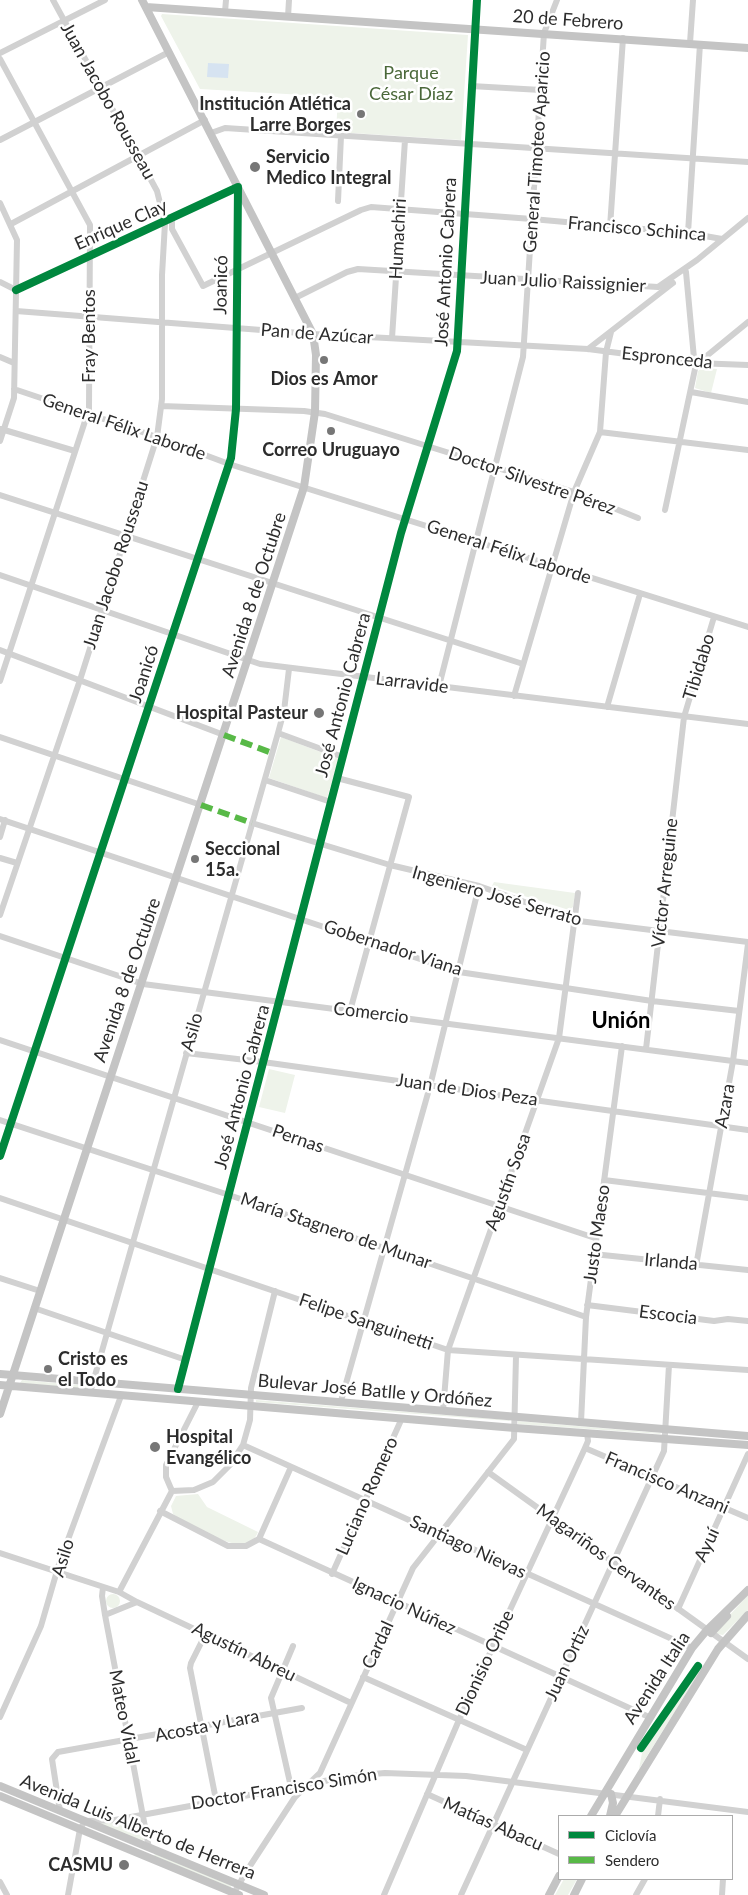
<!DOCTYPE html>
<html>
<head>
<meta charset="utf-8">
<style>
  body { margin:0 }
  #map { position:relative; width:748px; height:1895px; overflow:hidden; background:#fff; font-family:Lato,sans-serif }
  canvas { display:block }
  .legend { position:absolute; left:558px; top:1815px; width:175px; height:65px; box-sizing:border-box; background:#fff; border:1px solid #ababab; margin:0; padding:6px 9px; list-style:none; font-size:15px; color:#2c2c2c }
  .legend li { display:flex; align-items:center; gap:10px; height:25px }
  .legend b { width:25px; border:1px solid #ababab }
</style>
</head>
<body>
<div id="map">
<canvas width="748" height="1895"></canvas>
<ul class="legend">
<li><b style="height:6px;background:#00873e"></b>Ciclovía</li>
<li><b style="height:6px;background:#58b947"></b>Sendero</li>
</ul>
</div>
<script>
const g = document.querySelector('canvas').getContext('2d');
g.lineJoin = 'round';
function fillPath(path, color) { g.fillStyle = color; g.fill(path, 'evenodd'); }
function stroke(path, color, width, dash) { g.strokeStyle = color; g.lineWidth = width; g.lineCap = dash ? 'butt' : 'round'; g.setLineDash(dash || []); g.stroke(path); }
function drawText(font, color, halo, rows, align = 'center') {
  g.font = font + ' Lato,sans-serif'; g.lineWidth = 5; g.setLineDash([]); g.textBaseline = 'middle'; g.strokeStyle = halo; g.fillStyle = color; for (const [text, x, y, turn = 0] of rows) {
    g.save(); g.translate(x, y); g.rotate((+turn || 0) * Math.PI / 180); g.textAlign = isNaN(turn) ? turn : align; if (halo) g.strokeText(text, 0, 0); g.fillText(text, 0, 0); g.restore();
  }
}
fillPath(new Path2D(`
  M162,14L468,35L461,140L336,132L338,97L200,89L161,16Z
  M702,368L717,369L711,393L695,388L698,371Z
  M281,737L339,759L327,798L269,778Z
  M494,882L575,893L573,907L569,910L492,886Z
  M269,1069L295,1075L285,1113L259,1107Z
  M22,1380L88,1386L89,1389L20,1383Z
  M256,1400L509,1420L510,1421L256,1402Z
  M518,1421L660,1433L661,1434L518,1424Z
  M198,1494L207,1507L258,1532C248,1557 216,1537 200,1529C191,1524 181,1520 173,1514L171,1506L176,1496Z
  M106 1601a7 7 0 1 1 14 0a7 7 0 1 1-14 0Z
  M748,1595V1610L723,1635L717,1634V1629Z
  M699,1670L700,1671L639,1769L643,1748Z
  M134,1818L142,1824L145,1839L142,1841L96,1822L110,1823Z
  M155,1853L232,1885L230,1888L154,1856Z
  M564,1879H577L568,1895H555Z`), '#eef3ea');
fillPath(new Path2D(`
  M208,63L229,64L228,78L207,77Z`), '#d6e3f1');
stroke(new Path2D(`
  M225,12L226,0
  M288,17L289,0
  M690,43L693,0
  M0,53L105,0
  M0,59L90,225L89,409L0,681
  M471,86L541,90
  M211,133L225,128L748,162
  M0,140L169,52
  M338,201L341,136
  M0,203L17,240L14,398L0,441
  M172,219V229L203,286L361,210L371,207L532,219L688,233L722,239
  M11,224L205,120
  M610,227L623,38
  M688,233L700,44
  M0,282L16,290
  M295,298L347,272L358,269L658,287L697,260L748,218
  M16,311L313,334L588,349L695,363L748,365
  M392,338L405,140
  M588,349L673,283
  M0,357L14,363
  M698,363L748,322
  M14,389L157,437L229,464L748,627
  M691,392L748,402
  M161,406L304,411L325,414L574,492L638,518
  M1,429L75,451
  M600,432L748,450
  M0,495L523,664
  M665,510L695,369L686,272
  M0,575L260,664L748,724
  M0,650L224,735
  M439,686L523,357L544,33L557,0
  M514,696L574,492L600,432L606,352L611,332
  M607,707L640,594
  M278,733L343,757
  M0,737L201,805
  M337,778L409,797L350,1011
  M265,780L331,802
  M0,819L459,972L652,1001L739,1011
  M252,823L390,865L479,886L579,921L748,942
  M0,837L5,820
  M0,858L17,863
  M0,915L80,680L157,437L162,399V275L165,223L157,191L53,0
  M0,936L143,984L748,1063
  M0,1040L595,1238
  M646,1049L684,717L714,617
  M186,1053L263,1062L748,1130
  M0,1120L229,1195L586,1317
  M0,1156L231,458L236,409L238,187L16,290
  M604,1180L748,1198
  M0,1198L448,1350L748,1370
  M593,1254L748,1270
  M696,1266L733,1061L748,944
  M0,1278L40,1291
  M587,1305L714,1321L728,1319L748,1321
  M34,1308L186,1360
  M178,1389L401,533L457,351L477,0
  M90,1393L278,733L284,711L289,669
  M341,1401L430,1086L479,886
  M443,1411L448,1350L559,1038L578,893
  M581,1422L586,1317L622,1046
  M243,1445L692,1648
  M585,1448L748,1518
  M488,1472L748,1659
  M172,1491L194,1490L213,1482L230,1465L243,1445L250,1420L251,1388L275,1291
  M172,1491L166,1477V1465L198,1402
  M160,1511L228,1546H246L259,1539
  M259,1539L649,1717
  M259,1539L291,1467
  M0,1553L119,1592L137,1602
  M332,1574L402,1418
  M103,1587L102,1596L105,1615L149,1848
  M119,1592L172,1491
  M678,1609L748,1454
  M105,1615L137,1602L351,1703
  M206,1633L191,1663L190,1668L216,1800
  M363,1677L527,1750
  M0,1717L41,1626L59,1564L121,1396
  M291,1787L271,1698L293,1646
  M427,1794L559,1854
  M60,1811L52,1759L58,1752L302,1708
  M658,1816L660,1799
  M0,1882L7,1895
  M68,1895L80,1829L85,1821L115,1820L351,1776L385,1773L466,1776L748,1812
  M233,1895L246,1872L295,1797L320,1773L413,1568L514,1439L516,1356
  M384,1895L459,1720L585,1448L588,1441L587,1433
  M461,1895L664,1451L669,1365
  M636,1895L645,1879
  M722,1895L723,1879`), '#d1d1d1', 6);
stroke(new Path2D(`
  M146,7L748,48
  M0,1374L748,1436
  M0,1385L515,1428L748,1445
  M0,1414L304,487L315,412L316,355L313,334L142,0
  M711,1633L727,1616
  M0,1786L264,1895
  M0,1796L239,1895
  M591,1816L692,1648L707,1630L748,1590
  M610,1816L613,1803L611,1794
  M615,1816L718,1649L748,1615
  M549,1895L559,1876
  M574,1895L582,1879`), '#c4c4c4', 8);
stroke(new Path2D(`
  M224,735L272,753
  M201,805L252,823`), '#58b947', 6, [12, 6]);
stroke(new Path2D(`
  M0,1156L231,458L236,409L238,187L16,290
  M178,1389L401,533L457,351L477,0
  M641,1748L698,1666`), '#00873e', 8);
for (const [x, y, r, color] of [
  [361,114,5,"#767676"],
  [255,167,6,"#767676"],
  [324,360,5,"#767676"],
  [331,431,5,"#767676"],
  [319,713,6,"#767676"],
  [195,859,5,"#767676"],
  [48,1369,5,"#767676"],
  [155,1447,6,"#767676"],
  [124,1865,6,"#767676"]
]) { const dot = new Path2D(); dot.arc(x, y, r, 0, 2 * Math.PI); g.fillStyle = color; g.fill(dot); stroke(dot, '#fff', 2); }
drawText('18px', '#2c2c2c', '#fff', [
  ["20 de Febrero",568,20,4],
  ["Juan Jacobo Rousseau",108,101,61],
  ["General Timoteo Aparicio",537,152,-86],
  ["Enrique Clay",121,225,-24],
  ["Francisco Schinca",637,229,5],
  ["Humachiri",398,239,-87],
  ["José Antonio Cabrera",446,262,-87],
  ["Juan Julio Raissignier",563,282,3],
  ["Joanicó",221,285,-89],
  ["Pan de Azúcar",317,334,4],
  ["Fray Bentos",89,336,-90],
  ["Espronceda",667,358,6],
  ["General Félix Laborde",124,427,19],
  ["Doctor Silvestre Pérez",532,481,19],
  ["General Félix Laborde",509,552,18],
  ["Juan Jacobo Rousseau",116,565,-72],
  ["Avenida 8 de Octubre",254,595,-72],
  ["Tibidabo",699,667,-73],
  ["Joanicó",144,674,-72],
  ["Larravide",412,683,7],
  ["José Antonio Cabrera",343,695,-75],
  ["Víctor Arreguine",665,883,-84],
  ["Ingeniero José Serrato",497,896,16],
  ["Gobernador Viana",393,948,18],
  ["Avenida 8 de Octubre",127,980,-71],
  ["Comercio",371,1013,7],
  ["Asilo",192,1032,-74],
  ["José Antonio Cabrera",242,1087,-75],
  ["Juan de Dios Peza",467,1090,8],
  ["Azara",725,1106,-80],
  ["Pernas",298,1139,19],
  ["Agustín Sosa",508,1182,-70],
  ["María Stagnero de Munar",336,1231,19],
  ["Justo Maeso",597,1234,-82],
  ["Irlanda",671,1262,5],
  ["Escocia",668,1315,7],
  ["Felipe Sanguinetti",366,1322,19],
  ["Bulevar José Batlle y Ordóñez",375,1391,5],
  ["Francisco Anzani",667,1483,23],
  ["Luciano Romero",367,1496,-66],
  ["Ayuí",707,1545,-65],
  ["Santiago Nievas",468,1547,25],
  ["Magariños Cervantes",606,1557,36],
  ["Asilo",63,1558,-73],
  ["Ignacio Núñez",404,1606,25],
  ["Cardal",378,1645,-65],
  ["Agustín Abreu",244,1652,26],
  ["Dionisio Oribe",485,1663,-65],
  ["Juan Ortiz",567,1663,-65],
  ["Avenida Italia",657,1678,-57],
  ["Mateo Vidal",124,1717,79],
  ["Acosta y Lara",207,1726,-11],
  ["Doctor Francisco Simón",284,1789,-9],
  ["Matías Abacu",493,1824,24],
  ["Avenida Luis Alberto de Herrera",138,1827,22]
]);
drawText('18px', '#4a6839', '#fff', [
  ["Parque",411,73],
  ["César Díaz",411,94]
]);
drawText('bold 18px', '#2c2c2c', '#fff', [
  ["Institución Atlética",351,104,"right"],
  ["Larre Borges",351,125,"right"],
  ["Servicio",266,157],
  ["Medico Integral",266,178],
  ["Dios es Amor",324,379,"center"],
  ["Correo Uruguayo",331,450,"center"],
  ["Hospital Pasteur",308,713,"right"],
  ["Seccional",205,849],
  ["15a.",205,870],
  ["Cristo es",58,1359],
  ["el Todo",58,1380],
  ["Hospital",166,1437],
  ["Evangélico",166,1458],
  ["CASMU",113,1865,"right"]
], 'left');
drawText('bold 22px', '#000', '#fff', [
  ["Unión",621,1021]
]);
</script>
</body>
</html>
